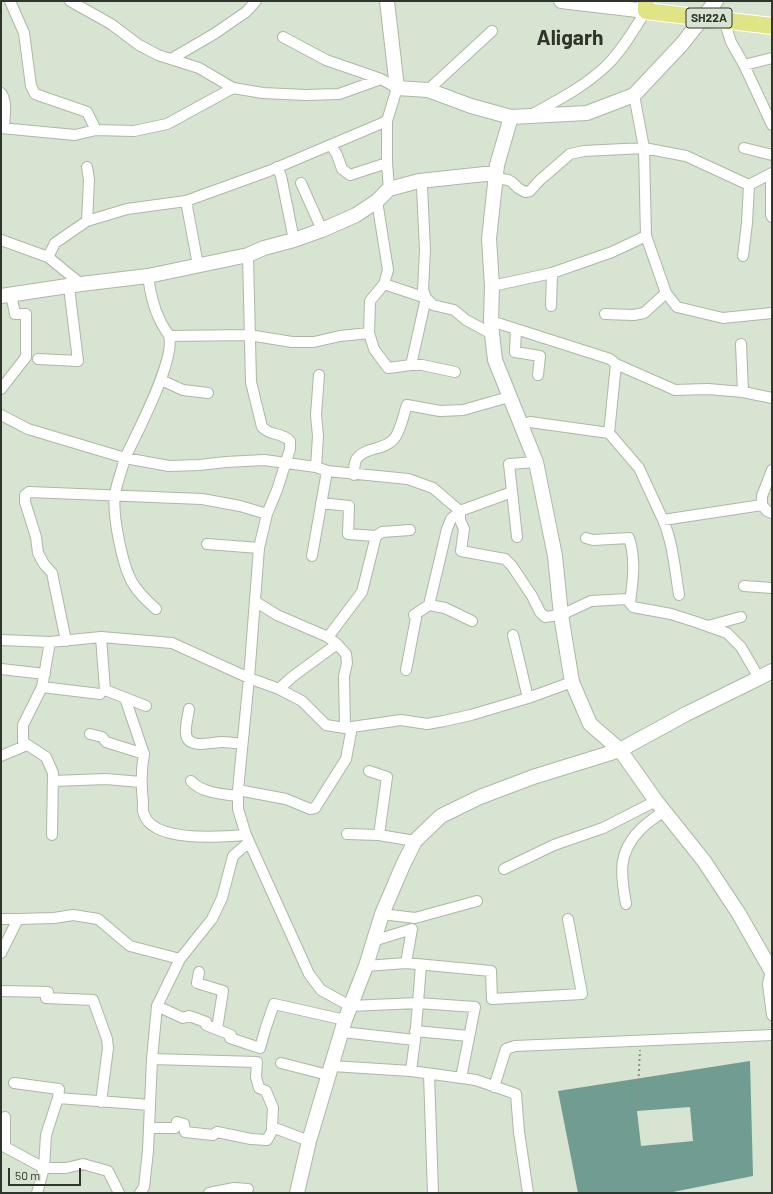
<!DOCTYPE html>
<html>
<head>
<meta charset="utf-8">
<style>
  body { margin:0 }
  #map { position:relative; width:773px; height:1194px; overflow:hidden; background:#d7e4d1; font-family:Barlow,sans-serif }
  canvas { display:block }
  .frame { position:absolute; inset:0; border:2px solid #2f342c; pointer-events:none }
  .scale { position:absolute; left:8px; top:1168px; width:73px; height:18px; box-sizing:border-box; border:2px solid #2f342c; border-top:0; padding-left:5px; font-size:12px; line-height:14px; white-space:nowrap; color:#2f342c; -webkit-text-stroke:3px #d7e4d1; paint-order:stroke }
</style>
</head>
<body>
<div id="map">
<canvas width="773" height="1194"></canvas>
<div class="frame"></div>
<div class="scale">50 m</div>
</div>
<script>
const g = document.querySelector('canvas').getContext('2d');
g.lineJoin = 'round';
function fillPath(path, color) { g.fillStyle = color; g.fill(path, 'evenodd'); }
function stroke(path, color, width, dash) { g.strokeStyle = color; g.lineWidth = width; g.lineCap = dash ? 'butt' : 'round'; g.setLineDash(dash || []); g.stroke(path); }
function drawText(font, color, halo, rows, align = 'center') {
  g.font = font + ' Barlow,sans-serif'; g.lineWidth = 4; g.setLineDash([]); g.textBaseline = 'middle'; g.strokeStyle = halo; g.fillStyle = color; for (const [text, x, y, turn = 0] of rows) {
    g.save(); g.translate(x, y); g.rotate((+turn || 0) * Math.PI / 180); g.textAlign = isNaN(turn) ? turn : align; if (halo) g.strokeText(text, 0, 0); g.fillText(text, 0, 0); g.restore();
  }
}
fillPath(new Path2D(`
  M750,1061L753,1176L668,1193H578L558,1091Z`), '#719c91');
fillPath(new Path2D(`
  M690,1107L693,1141L641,1146L637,1111Z`), '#d7e4d1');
const street = new Path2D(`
  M10,1L24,33L31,86L35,94L87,112L96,130L134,131L167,124L233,88
  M70,1L111,24L139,45L158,55L199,68L233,88L263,93L305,95L339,94L381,79
  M724,20L731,42L744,65L772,125
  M283,37L326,60L381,79L397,88L387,121V163L389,189
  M171,59L214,34L246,12L256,1
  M744,65L772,58
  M428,90L492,31
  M1,93C8,102 4,117 4,128
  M634,95L644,148L646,236L666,293L677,307L723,318L772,313
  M531,115C558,100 584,87 606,66C622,51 634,29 646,11
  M1,128L75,135L96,130
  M331,145L337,155L342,169L350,175L387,163
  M744,148L772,155
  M87,167L89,180L87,221
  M277,167L281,176L294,240
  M771,174V215L772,217
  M496,178L508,180L512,182L518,188L525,192L530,191L540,180L570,154L584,151L644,148L686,156L749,185L747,223L743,256
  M419,181L422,187L425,250L423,290L426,298L433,305L454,310L466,320L492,334
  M301,183L322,230
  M749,185L772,173
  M186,201L198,265
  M377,201L388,270L384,284L370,301L369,333L374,349L388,368L411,365H422L455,372
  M1,240L48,257L81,284
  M248,255L251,382L262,427C272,437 280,431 290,441V449L277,490L267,514L259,548L249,678L238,790V809L246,835L309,974L321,990L350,1006L418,1003L475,1007L461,1078
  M48,257L55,243L87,221L127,209L186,201L269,171L387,121
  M148,276C150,291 153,307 160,320C162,326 167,331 169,336C176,359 136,435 125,458L169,466L199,465L226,462L264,460L316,467L327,471L408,479L433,488L460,511V520L464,529L461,551L505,559L512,566L532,596L540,612L545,617L561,615L591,601L627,599L633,607L671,614L696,622L727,633L741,647L759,678
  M384,284L426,298L411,365
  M492,286L552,273L612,252L646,236
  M551,306L552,273
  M605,314L634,315L644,313L666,293
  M491,321L610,359L616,364L609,433L530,422L521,426
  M516,329L515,352L540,356L538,375
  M169,336L249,335L292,342H314L340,336L369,333
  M741,344L743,392
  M38,359L78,361L69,287
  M616,364L675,390L708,389L743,392L772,398
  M161,380L183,390L208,393
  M1,389L26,357V314H15L11,294
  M1,415L28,429L125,458C122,470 117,482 115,494C112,514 122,564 132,582C138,593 147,601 156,609
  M609,433L639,468L663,520L762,505
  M316,467L318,436L316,415L319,375
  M772,470L762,496V505L767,511L772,513
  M354,475C354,469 354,461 358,457C367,447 385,450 394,439C401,430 403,416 407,405L440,411L463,410L509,397
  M321,503L349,506L348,534L376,536
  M663,520C673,543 675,570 679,595
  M517,537L509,464L536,462
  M586,538L593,540L629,538C636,559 633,581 630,602
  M207,544L259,548
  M312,556L327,471
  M744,586L772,588
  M256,602L277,615L328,637L337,644L346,654L347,663L344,676L345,728
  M472,621L445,608L429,605L447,529L451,519L460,511L512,492
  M708,626L741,617
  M513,635L528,698
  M101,637L105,690L146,706
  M328,637L362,592L376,536L382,532L410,530
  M1,640L50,642L101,637L172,643L249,678L279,689L302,701L326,725L345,728L401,720L427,724L444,721L471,715L528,698L572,682
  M66,641L52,573L44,564L38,553L36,537L25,502V495L29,492L202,499L240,506L267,514
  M50,642L42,687L100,694
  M1,669L45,674
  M406,670L416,618L414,615L429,605
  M42,687L23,725V742L46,757L53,773L52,835
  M279,689L292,677L337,644
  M125,698L144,754
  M189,709C188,717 185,726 186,734C188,750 212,742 222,742C229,742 235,743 242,744
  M90,734L102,737L106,742L144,754C141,770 141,785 143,802C143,806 142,811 144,814C153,843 222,837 246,835
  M1,756L27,745
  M369,771L387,777L379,835
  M53,781L106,779L141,782
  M191,781C202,793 222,794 237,796
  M238,790L286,799L310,809L315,808L346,759L352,727
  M347,834L379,835L415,841
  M504,869L554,845L603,828L656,801
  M626,904C621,876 617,854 639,831C646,823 656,817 664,811
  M382,914L415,918L477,901
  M1,919H18
  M373,941L412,929L406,963
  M1,953L18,919L54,918L73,915L98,919L130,946L180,959
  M366,966L406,963L491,971L492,999L582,994L568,919
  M771,970L768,984L772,1015
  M199,972L197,983L223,991L217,1029
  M1,991L48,992L46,998L93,1000L107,1039L108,1048L101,1102
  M157,1006L183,1018L189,1016L206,1022V1025L231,1035L230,1038L260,1048L266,1027L274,1004L345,1020
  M415,1031L469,1036
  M342,1032L415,1040
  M152,1059L257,1062L256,1077L259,1088L266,1091L273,1108L272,1127
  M281,1063L328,1075
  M332,1066L411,1071L476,1080L516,1094L519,1132L528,1193
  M411,1071L415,1040L421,965
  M429,1074L433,1193
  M14,1083L59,1089L58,1098L46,1135L44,1168L37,1193
  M494,1087L506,1049L515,1046L772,1035
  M58,1098L150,1105
  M5,1117V1147L44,1168H66L83,1164L108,1171L119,1193
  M149,1128H175L177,1122L184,1124L185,1132L213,1135L217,1132L251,1139L267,1140L272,1131V1127L309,1141
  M140,1193L144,1187L148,1151L152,1059L157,1006L180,959L212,919L222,898L233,856L249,842
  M209,1193L234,1188L248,1189`);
const secondary = new Path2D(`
  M387,1L397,88L428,90L471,106L511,117L587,113L634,95L682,44L716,1
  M561,1L646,11
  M511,117L497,165L489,239L492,286L491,321L492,334L495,360L536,462L555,556L561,615L572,682L590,724L620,750L656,801L704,861L739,914L772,972
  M1,296L81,284L148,276L248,255L264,248L294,240L322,230L356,215L377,201L389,189L419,181L485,174H496
  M297,1193L309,1141L345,1020L366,966L382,914L403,865L415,841L441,816L480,797L533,777L620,750L686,714L759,678L772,671`);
const primary = new Path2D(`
  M646,1V11L772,26`);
stroke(street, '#acb8a5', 12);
stroke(secondary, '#acb8a5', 16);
stroke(primary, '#fff', 18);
stroke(new Path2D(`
  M637,1111L640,1050`), '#899284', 2, [2, 3]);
stroke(street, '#fff', 10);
stroke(secondary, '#fff', 14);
stroke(primary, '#dfe585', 16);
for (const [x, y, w] of [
  [709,18,46]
]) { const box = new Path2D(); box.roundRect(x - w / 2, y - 10, w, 20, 3); g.fillStyle = '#d7e4d1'; g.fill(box); stroke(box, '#2f342c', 1); }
drawText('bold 12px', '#2f342c', null, [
  ["SH22A",709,18]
]);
drawText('bold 21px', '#2f342c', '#d7e4d1', [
  ["Aligarh",570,38]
]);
</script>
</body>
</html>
